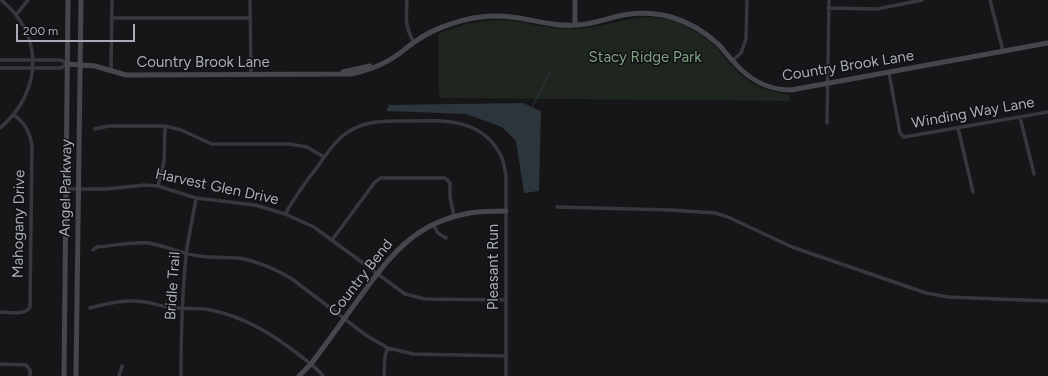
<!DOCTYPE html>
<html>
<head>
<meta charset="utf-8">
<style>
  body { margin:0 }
  #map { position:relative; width:1048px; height:376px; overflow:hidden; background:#161618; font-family:Figtree,sans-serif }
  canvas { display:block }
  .scale { position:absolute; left:16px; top:24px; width:119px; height:18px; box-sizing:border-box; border:2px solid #a8adb8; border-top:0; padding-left:5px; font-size:12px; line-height:14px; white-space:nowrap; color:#a8adb8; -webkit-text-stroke:3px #111113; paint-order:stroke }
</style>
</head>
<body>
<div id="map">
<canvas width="1048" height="376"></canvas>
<div class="scale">200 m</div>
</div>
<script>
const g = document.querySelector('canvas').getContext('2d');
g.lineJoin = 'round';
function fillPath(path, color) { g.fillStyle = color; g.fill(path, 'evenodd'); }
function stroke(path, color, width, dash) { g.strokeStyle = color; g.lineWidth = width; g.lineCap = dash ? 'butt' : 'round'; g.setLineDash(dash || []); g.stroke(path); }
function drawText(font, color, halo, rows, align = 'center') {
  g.font = font + ' Figtree,sans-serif'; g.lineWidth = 3; g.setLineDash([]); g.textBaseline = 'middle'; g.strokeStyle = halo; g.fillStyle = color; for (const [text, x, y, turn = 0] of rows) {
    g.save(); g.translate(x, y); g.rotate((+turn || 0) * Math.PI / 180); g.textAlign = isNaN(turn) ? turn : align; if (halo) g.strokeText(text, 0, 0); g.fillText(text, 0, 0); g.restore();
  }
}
fillPath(new Path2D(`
  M645,17C653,18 662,18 670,20C684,24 699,33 710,42C718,48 723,56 729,63C747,84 763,91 790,95V101L439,98L438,34C462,24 486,18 512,21C530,23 548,29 567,29C593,30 619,20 645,17Z`), '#1e261f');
fillPath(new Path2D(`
  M523,103L541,111L539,191L524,193L516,141L502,127L466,114L386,111L389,105Z`), '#2c353c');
stroke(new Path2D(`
  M532,107L550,72`), '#2c353c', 1);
stroke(new Path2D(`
  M250,0L251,74
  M407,0C406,16 405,29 414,42
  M990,0L1003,51
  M828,8L877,9L922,0
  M16,15L28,0
  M111,18H250
  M0,60H61L67,64L61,68H0
  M732,61L741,53L746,39L747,0
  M111,71L112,0
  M889,73L900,133L904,137L1048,112
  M1020,117L1034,174
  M827,123L829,0
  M0,128C42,93 45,35 1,0
  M958,128L973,192
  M95,129L108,126H165L181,130L212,144H289L307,147L324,157
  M158,186L164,161L165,126
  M66,189H106L145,185L158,186L196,198L255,205L285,214L314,227L405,294L425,299L506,300
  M557,207L671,210L715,213L728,217L792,247L926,293L948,297L1048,301
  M285,214C295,197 306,181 318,166C327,154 335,140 348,132C366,120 386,121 407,121C444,120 484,118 502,158C504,164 505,170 506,176V376
  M433,224L438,233L446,238
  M332,240L375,182L381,178H445L450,183V197L454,216
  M93,250L97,247C114,246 132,241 149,243C166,246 182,254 199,256C212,258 225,257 239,258C258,261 275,269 292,279L367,336L388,348L413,354L506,356
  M90,308C108,303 126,299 145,302C153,303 160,306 169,307C183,310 197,307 211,310C244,317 271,333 298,354C307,361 316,367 323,376
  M0,312C9,312 25,316 30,307L32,146C30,132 25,123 14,115
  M0,364L26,365L30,370V376
  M119,376L122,366
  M181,376C181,336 182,296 186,256C188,237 193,218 196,198
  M384,376L385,355L388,348`), '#37383d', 3.5);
stroke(new Path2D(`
  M575,25V0
  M67,64L95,66L126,75L352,74C365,71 380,66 391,59C399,55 406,48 413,43C424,35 438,28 451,24C473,16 496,14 519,18C538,21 557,27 576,25C588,25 600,21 611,18C631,12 651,12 671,17C688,22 705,32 718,44C723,49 727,55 732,60C748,79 766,90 791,90L1048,43
  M343,72L370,66
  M64,376L68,0
  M76,376L81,0
  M299,376L311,364C329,340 346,316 363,293C393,252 417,222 470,213C481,211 494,211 506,211`), '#45474d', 5);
drawText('15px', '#7fa381', '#111113', [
  ["Stacy Ridge Park",645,58]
]);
drawText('15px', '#a8adb8', '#111113', [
  ["Country Brook Lane",203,63],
  ["Country Brook Lane",848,66,-9],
  ["Winding Way Lane",973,113,-10],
  ["Harvest Glen Drive",217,187,12],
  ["Angel Parkway",66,188,-89],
  ["Mahogany Drive",19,224,-89],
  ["Pleasant Run",494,267,-90],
  ["Country Bend",361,278,-52],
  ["Bridle Trail",173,286,-86]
]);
</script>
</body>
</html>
